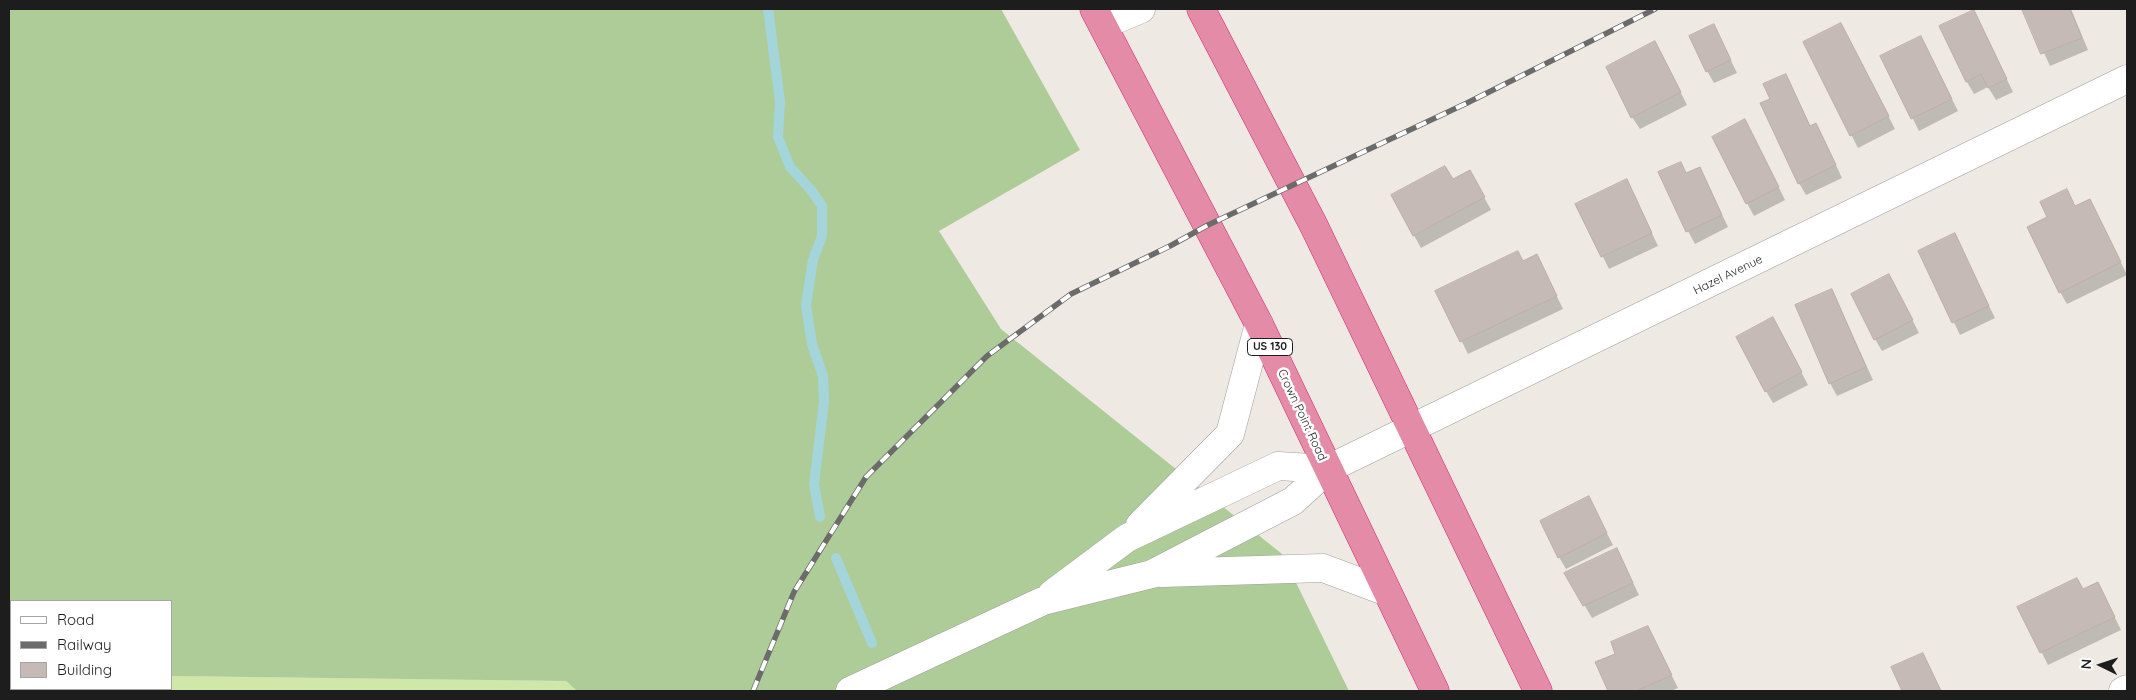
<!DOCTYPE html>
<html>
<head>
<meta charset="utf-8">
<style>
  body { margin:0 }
  #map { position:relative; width:2136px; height:700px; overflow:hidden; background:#eee9e2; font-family:Quicksand,sans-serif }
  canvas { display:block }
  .frame { position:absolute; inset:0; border:10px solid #1d1d1d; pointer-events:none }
  .legend { position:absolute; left:10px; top:600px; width:162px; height:90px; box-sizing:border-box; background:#fff; border:1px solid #a5a5a5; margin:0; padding:6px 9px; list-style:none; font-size:15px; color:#1d1d1d }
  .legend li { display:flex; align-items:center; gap:10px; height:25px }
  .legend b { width:25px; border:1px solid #a5a5a5 }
  .north { position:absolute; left:2076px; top:640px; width:50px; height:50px; -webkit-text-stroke:4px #fff; paint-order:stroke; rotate:274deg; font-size:14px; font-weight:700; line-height:20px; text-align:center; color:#1d1d1d }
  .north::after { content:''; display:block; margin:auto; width:18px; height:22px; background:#1d1d1d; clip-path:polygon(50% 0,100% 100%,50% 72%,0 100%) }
</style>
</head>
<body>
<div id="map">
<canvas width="2136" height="700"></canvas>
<div class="frame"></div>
<ul class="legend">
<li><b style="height:6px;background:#fff"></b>Road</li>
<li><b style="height:6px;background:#6b6b6b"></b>Railway</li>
<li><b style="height:14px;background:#c5bab6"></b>Building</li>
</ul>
<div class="north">N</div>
</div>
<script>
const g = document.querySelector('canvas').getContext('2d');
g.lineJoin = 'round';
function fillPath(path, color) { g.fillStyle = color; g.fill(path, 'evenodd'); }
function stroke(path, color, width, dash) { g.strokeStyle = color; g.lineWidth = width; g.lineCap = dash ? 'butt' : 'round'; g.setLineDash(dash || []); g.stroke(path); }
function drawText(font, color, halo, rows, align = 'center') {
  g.font = font + ' Quicksand,sans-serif'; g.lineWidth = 5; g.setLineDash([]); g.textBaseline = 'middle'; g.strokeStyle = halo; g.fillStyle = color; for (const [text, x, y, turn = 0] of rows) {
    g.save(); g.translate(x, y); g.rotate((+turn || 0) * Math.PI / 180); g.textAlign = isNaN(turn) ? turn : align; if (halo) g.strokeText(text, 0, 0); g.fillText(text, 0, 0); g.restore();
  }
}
fillPath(new Path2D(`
  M9,674H11V689H171V676L566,681L577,691H9Z`), '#cfe7a9');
fillPath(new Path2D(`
  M9,9H1001L1080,150L939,231L1001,329L1282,554L1349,691H577L566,681L171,676V601H11V674H9Z`), '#aecc98');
fillPath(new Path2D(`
  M2024,9H2071L2088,50L2050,66Z
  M1841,24L1895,129L1858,148L1805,43Z
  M1980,24L2013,92L1996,100L1988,87L1974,94L1967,82Z
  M1720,38L1737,73L1714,83L1707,71Z
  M1927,50L1958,111L1919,131L1882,57Z
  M1662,55L1687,105L1640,129L1632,117Z
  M1785,75L1811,128L1816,125L1823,137L1842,178L1806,195L1799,183L1772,99Z
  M1752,133L1785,200L1754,216L1747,203Z
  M1680,163L1687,174L1706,181L1728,227L1695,244L1688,231Z
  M1453,181L1477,184L1491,210L1421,248L1392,196Z
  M1633,193L1658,246L1609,269L1577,204Z
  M2090,200L2127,275L2067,304L2060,292L2075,207Z
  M1954,235L1995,318L1960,335L1920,251Z
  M1537,256L1563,309L1468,354L1437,291Z
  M1896,288L1919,333L1882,351L1875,339Z
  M1832,290L1873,380L1837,396L1830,383Z
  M1780,331L1808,385L1773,403L1766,391Z
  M1595,510L1613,545L1566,569L1559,557Z
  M1623,562L1639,595L1592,618L1566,574Z
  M2098,583L2121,630L2048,665L2019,607L2083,590Z
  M1654,640L1678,688L1671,691H1610L1597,662Z
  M1923,654L1941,691H1904L1893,668Z`), '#0003');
stroke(new Path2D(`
  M768,9L780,101L778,137L790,167L811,190L822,206V236L813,260L806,305L812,344L823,376L824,402L814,484L820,517
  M836,558L872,643`), '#a4d5db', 10);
const building = new Path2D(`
  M2022,9H2070L2082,38L2041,54Z
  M1974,10L2007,79L1988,88L1981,74L1966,82L1939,26Z
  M1841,23L1889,116L1850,136L1803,42Z
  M1714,24L1731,60L1706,72L1689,36Z
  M1921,36L1952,99L1911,119L1880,56Z
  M1655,41L1681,92L1631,118L1606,67Z
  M1786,74L1810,126L1816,123L1836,165L1798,184L1760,103L1770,99L1763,84Z
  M1745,119L1779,187L1746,204L1712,137Z
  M1681,162L1686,173L1700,167L1722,215L1686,232L1658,172Z
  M1445,166L1453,179L1470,170L1485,197L1413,236L1391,195Z
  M1627,179L1652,233L1601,257L1575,204Z
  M2067,189L2075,206L2090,199L2121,262L2059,293L2027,227L2047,217L2040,202Z
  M1955,233L1989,306L1952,323L1918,251Z
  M1518,251L1523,261L1537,254L1557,296L1460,342L1435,291Z
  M1889,274L1913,320L1874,340L1851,294Z
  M1832,289L1866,367L1829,384L1795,305Z
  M1773,317L1802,372L1765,392L1736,337Z
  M1589,496L1607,533L1558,558L1540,521Z
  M1617,548L1633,583L1583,606L1564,573Z
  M2077,578L2083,589L2098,582L2115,617L2040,653L2017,607Z
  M1648,626L1672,675L1636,691H1608L1595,662L1615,654L1611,642Z
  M1923,653L1941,691H1902L1891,667Z`);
fillPath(building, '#c5bab6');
stroke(building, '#bfada5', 1);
const minor = new Path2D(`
  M1103,25L1141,9
  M1140,525L1230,434L1259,324
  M1161,573L1323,568L1387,592
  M1052,594L1127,538L1278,466L1328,469
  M850,691L1043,601L1152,574L1293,501L1328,469L2127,79
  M2123,691L2127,689`);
const highway = new Path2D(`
  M1094,9L1259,324L1435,691
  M1201,9L1314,226L1538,691`);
stroke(minor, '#a1a1a1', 29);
stroke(highway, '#d32878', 29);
stroke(minor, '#fff', 28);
stroke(highway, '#e48ba7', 28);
const rail = new Path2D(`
  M753,691L794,592L866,477L987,356L1071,294L1170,246L1208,225L1467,103L1655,9`);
stroke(rail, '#6b6b6b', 5.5);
stroke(rail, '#fff', 4, [11]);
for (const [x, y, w] of [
  [1270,347,45]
]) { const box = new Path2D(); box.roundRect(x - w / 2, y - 8.5, w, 17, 4); g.fillStyle = '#fff'; g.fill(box); stroke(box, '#1d1d1d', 1); }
drawText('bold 11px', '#1d1d1d', null, [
  ["US 130",1270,347]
]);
drawText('12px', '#1d1d1d', '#fff', [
  ["Hazel Avenue",1728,275,-26],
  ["Crown Point Road",1302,415,65]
]);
</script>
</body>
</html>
